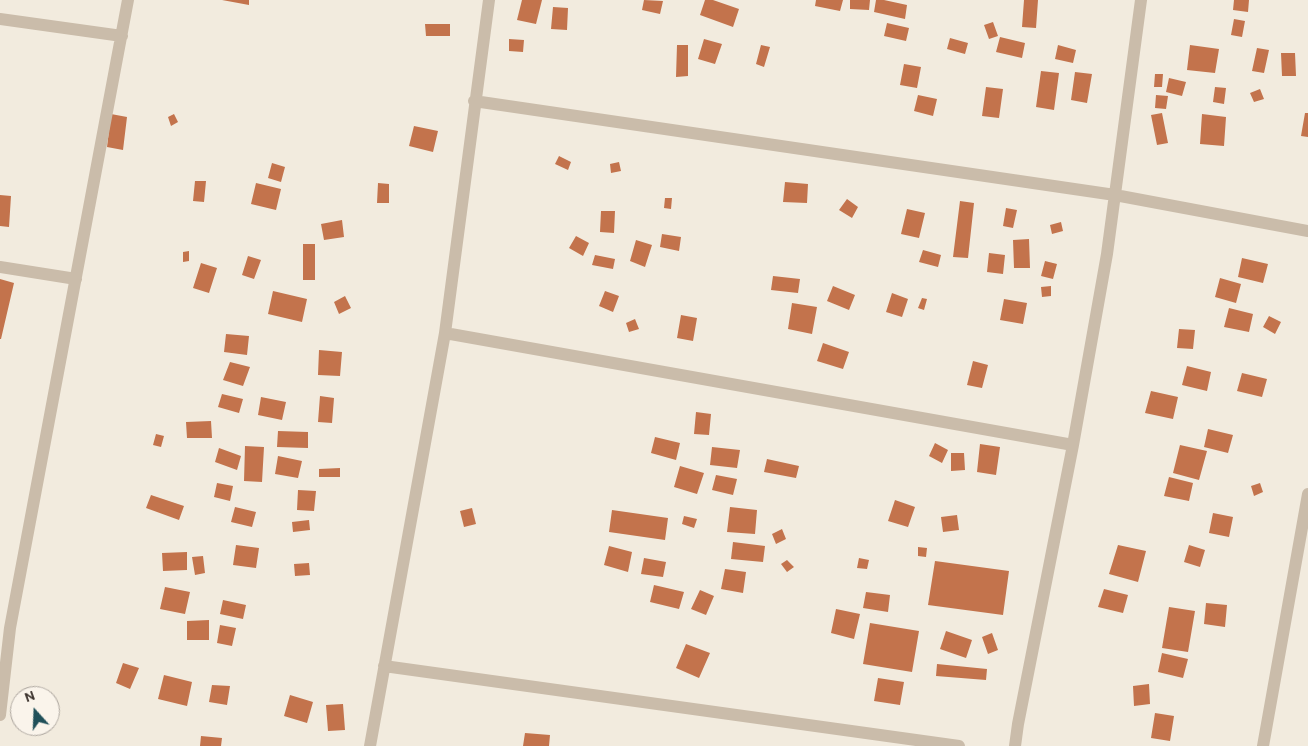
<!DOCTYPE html>
<html>
<head>
<meta charset="utf-8">
<style>
  body { margin:0 }
  #map { position:relative; width:1308px; height:746px; overflow:hidden; background:#f2ebde; font-family:Overpass,sans-serif }
  canvas { display:block }
  .north { position:absolute; left:10px; top:686px; width:50px; height:50px; box-sizing:border-box; background:#faf4eb; border:1px solid #aca59e; border-radius:50%; rotate:340deg; font-size:14px; font-weight:700; line-height:20px; text-align:center; color:#382f2a }
  .north::after { content:''; display:block; margin:auto; width:18px; height:22px; background:#205059; clip-path:polygon(50% 0,100% 100%,50% 72%,0 100%) }
</style>
</head>
<body>
<div id="map">
<canvas width="1308" height="746"></canvas>
<div class="north">N</div>
</div>
<script>
const g = document.querySelector('canvas').getContext('2d');
g.lineJoin = 'round';
function fillPath(path, color) { g.fillStyle = color; g.fill(path, 'evenodd'); }
function stroke(path, color, width, dash) { g.strokeStyle = color; g.lineWidth = width; g.lineCap = dash ? 'butt' : 'round'; g.setLineDash(dash || []); g.stroke(path); }
fillPath(new Path2D(`
  M222,0H249V5Z
  M522,0H542L536,24L517,20Z
  M644,0L663,1L660,14L642,10Z
  M705,0H713L739,9L733,27L700,15Z
  M816,0H843L840,11L815,6Z
  M850,0H870L869,10L850,9Z
  M876,0H884L907,5L905,19L874,12Z
  M1024,0H1038L1036,28L1022,27Z
  M1234,0H1249L1248,12L1233,10Z
  M553,7L568,8L567,30L551,29Z
  M1234,19L1245,21L1242,37L1231,35Z
  M993,22L998,36L989,39L984,25Z
  M887,23L909,28L906,41L884,36Z
  M425,24H450V36H426Z
  M1000,37L1025,43L1022,58L996,52Z
  M950,38L968,43L965,54L947,49Z
  M509,39L524,40L523,52L509,51Z
  M704,39L722,44L715,64L698,59Z
  M677,45H688V76L676,77Z
  M761,45L770,47L764,67L756,64Z
  M1058,45L1076,50L1073,63L1055,59Z
  M1190,45L1219,49L1215,73L1187,70Z
  M1257,48L1269,50L1264,73L1252,71Z
  M1281,53H1295L1296,76H1282Z
  M904,64L921,67L917,88L900,85Z
  M1041,71L1059,73L1054,110L1036,107Z
  M1075,72L1092,74L1087,103L1071,100Z
  M1155,74H1163L1162,87H1154Z
  M1169,78L1186,82L1182,96L1166,92Z
  M986,87L1003,89L999,118L982,116Z
  M1215,87L1226,88L1224,104L1213,102Z
  M1260,89L1264,99L1254,102L1250,93Z
  M918,95L937,99L933,116L914,111Z
  M1156,95L1168,96L1166,109L1155,108Z
  M1162,113L1168,143L1157,145L1151,115Z
  M1305,113H1308V137L1301,136Z
  M111,114L127,117L123,150L107,147Z
  M174,114L178,122L171,126L168,117Z
  M1202,114L1226,117L1224,146L1200,144Z
  M414,126L438,131L433,152L409,146Z
  M559,156L571,162L568,170L555,164Z
  M619,162L621,171L611,173L610,164Z
  M272,163L285,167L281,182L268,178Z
  M195,181H206L204,202L193,201Z
  M785,182L808,184L807,203L783,202Z
  M256,183L281,189L276,210L251,204Z
  M378,183L389,184V203H377Z
  M0,195L11,196L9,227L0,226Z
  M665,198H672L671,209L664,208Z
  M847,199L858,207L852,218L839,210Z
  M960,201L974,203L968,258L953,257Z
  M1006,208L1017,210L1013,228L1003,226Z
  M907,209L925,213L919,238L901,234Z
  M601,211H615L614,233L600,232Z
  M342,220L344,237L324,240L321,224Z
  M1061,222L1063,231L1052,234L1050,225Z
  M662,234L681,237L679,251L660,247Z
  M576,236L589,243L583,256L569,248Z
  M1029,239L1030,268H1014L1013,240Z
  M636,240L652,245L645,267L630,261Z
  M303,244H315V280H303Z
  M923,250L941,255L938,267L919,262Z
  M189,251V261L183,262V252Z
  M989,253L1005,255L1003,274L987,272Z
  M595,255L615,259L613,269L592,265Z
  M248,256L261,260L254,279L242,275Z
  M1242,258L1268,264L1263,283L1238,277Z
  M1045,261L1057,264L1053,279L1041,276Z
  M201,263L217,268L209,293L193,288Z
  M773,276L800,279L798,293L771,290Z
  M1220,278L1241,284L1236,303L1215,297Z
  M0,279L14,283L1,339H0Z
  M833,286L855,295L849,310L827,301Z
  M1051,286V296L1042,297L1041,287Z
  M273,291L307,299L302,322L268,314Z
  M605,291L619,296L613,312L599,306Z
  M892,293L908,299L902,317L886,312Z
  M345,296L351,308L339,314L334,302Z
  M922,298L927,299L924,310L918,308Z
  M1004,299L1027,303L1023,324L1000,320Z
  M792,303L817,307L812,334L788,329Z
  M1229,308L1253,314L1249,332L1224,327Z
  M681,315L697,318L693,341L677,338Z
  M1269,316L1281,322L1275,334L1263,327Z
  M635,319L639,329L629,332L626,323Z
  M1179,329L1195,330L1193,349L1177,348Z
  M226,334L249,336L247,355L224,352Z
  M823,343L849,352L843,369L817,361Z
  M319,350L342,352L340,376L318,375Z
  M973,361L988,365L982,388L967,385Z
  M230,362L250,367L243,386L223,380Z
  M1187,366L1211,372L1207,391L1182,385Z
  M1242,373L1267,379L1262,397L1237,391Z
  M1151,391L1178,397L1173,419L1145,413Z
  M222,394L243,399L239,413L218,407Z
  M320,396L334,398L332,423L318,422Z
  M261,397L286,402L282,420L258,415Z
  M696,412L711,414L709,435L694,434Z
  M211,421L212,438H187L186,422Z
  M1208,429L1233,435L1228,453L1204,447Z
  M278,431L308,432V448L277,447Z
  M156,434L164,436L161,447L153,445Z
  M655,437L680,443L676,460L651,453Z
  M935,443L948,450L942,463L929,456Z
  M980,444L1000,447L996,475L977,472Z
  M1180,445L1207,451L1199,480L1173,473Z
  M245,446L264,447L262,482L244,481Z
  M712,447L740,450L737,468L710,465Z
  M219,448L241,456L237,470L215,462Z
  M951,453H964L965,470L951,471Z
  M278,456L302,461L298,478L275,474Z
  M767,459L799,466L796,478L764,472Z
  M680,466L704,473L697,494L674,487Z
  M340,468V477H319V469Z
  M716,475L737,479L733,495L712,490Z
  M1169,477L1193,483L1189,501L1164,496Z
  M217,483L233,486L230,501L214,497Z
  M1260,483L1263,492L1254,496L1251,486Z
  M298,490L316,491L314,511L297,510Z
  M151,495L184,506L179,520L146,508Z
  M895,500L915,507L908,527L888,521Z
  M235,507L256,512L252,527L231,522Z
  M730,507L757,510L755,534L727,532Z
  M472,508L476,524L464,527L460,511Z
  M612,510L668,518L665,540L609,532Z
  M1213,513L1233,517L1229,537L1209,533Z
  M957,515L959,530L943,532L941,517Z
  M684,516L697,519L694,528L682,524Z
  M309,520L310,530L293,532L292,522Z
  M782,529L786,539L776,544L772,534Z
  M733,542L765,546L763,562L731,559Z
  M236,545L259,548L256,568L233,565Z
  M1118,545L1146,551L1138,582L1109,574Z
  M1189,545L1205,550L1200,567L1184,562Z
  M609,546L632,552L628,572L604,565Z
  M918,547L927,548L926,557L918,556Z
  M187,552V570L163,571L162,553Z
  M203,556L205,573L195,575L192,557Z
  M644,558L666,562L663,577L641,574Z
  M859,558L869,560L867,569L857,568Z
  M787,560L794,567L787,572L781,564Z
  M935,561L1009,571L1003,615L928,605Z
  M309,563L310,575L295,576L294,564Z
  M725,569L746,572L743,593L721,589Z
  M654,585L684,592L679,609L650,602Z
  M165,587L190,592L185,614L160,609Z
  M1104,589L1128,595L1123,613L1098,607Z
  M700,590L714,596L706,615L691,609Z
  M866,592L890,595L888,612L863,608Z
  M223,600L246,605L243,619L220,614Z
  M1206,603L1227,605L1225,627L1204,624Z
  M1169,607L1195,611L1188,652L1162,648Z
  M836,609L860,614L854,639L831,633Z
  M209,620V640H187V621Z
  M870,623L919,631L912,672L863,664Z
  M220,625L236,628L232,646L217,643Z
  M946,631L972,640L966,658L940,649Z
  M992,633L998,650L988,654L982,637Z
  M686,644L710,653L699,678L676,668Z
  M1162,653L1188,659L1183,678L1158,672Z
  M123,663L139,668L130,689L116,683Z
  M937,664L987,669L986,680L936,676Z
  M164,675L192,682L187,706L158,699Z
  M878,678L904,682L900,705L874,701Z
  M1149,684L1150,704L1134,706L1133,686Z
  M212,685L230,686L227,705L209,702Z
  M290,695L313,702L307,723L284,716Z
  M343,704L345,730L328,731L326,705Z
  M1155,713L1174,716L1170,741L1151,738Z
  M525,733L550,735L549,746H523Z
  M201,736L222,738L221,746H200Z`), '#c3734c');
stroke(new Path2D(`
  M0,19L122,36
  M474,101L1115,195L1308,231
  M0,267L76,279
  M445,333L1073,445
  M384,666L959,746
  M0,715L10,628L128,0
  M370,746L445,333L489,0
  M1015,746L1018,724L1073,445L1107,254L1141,0
  M1263,746L1308,494`), '#cabcaa', 12);
</script>
</body>
</html>
